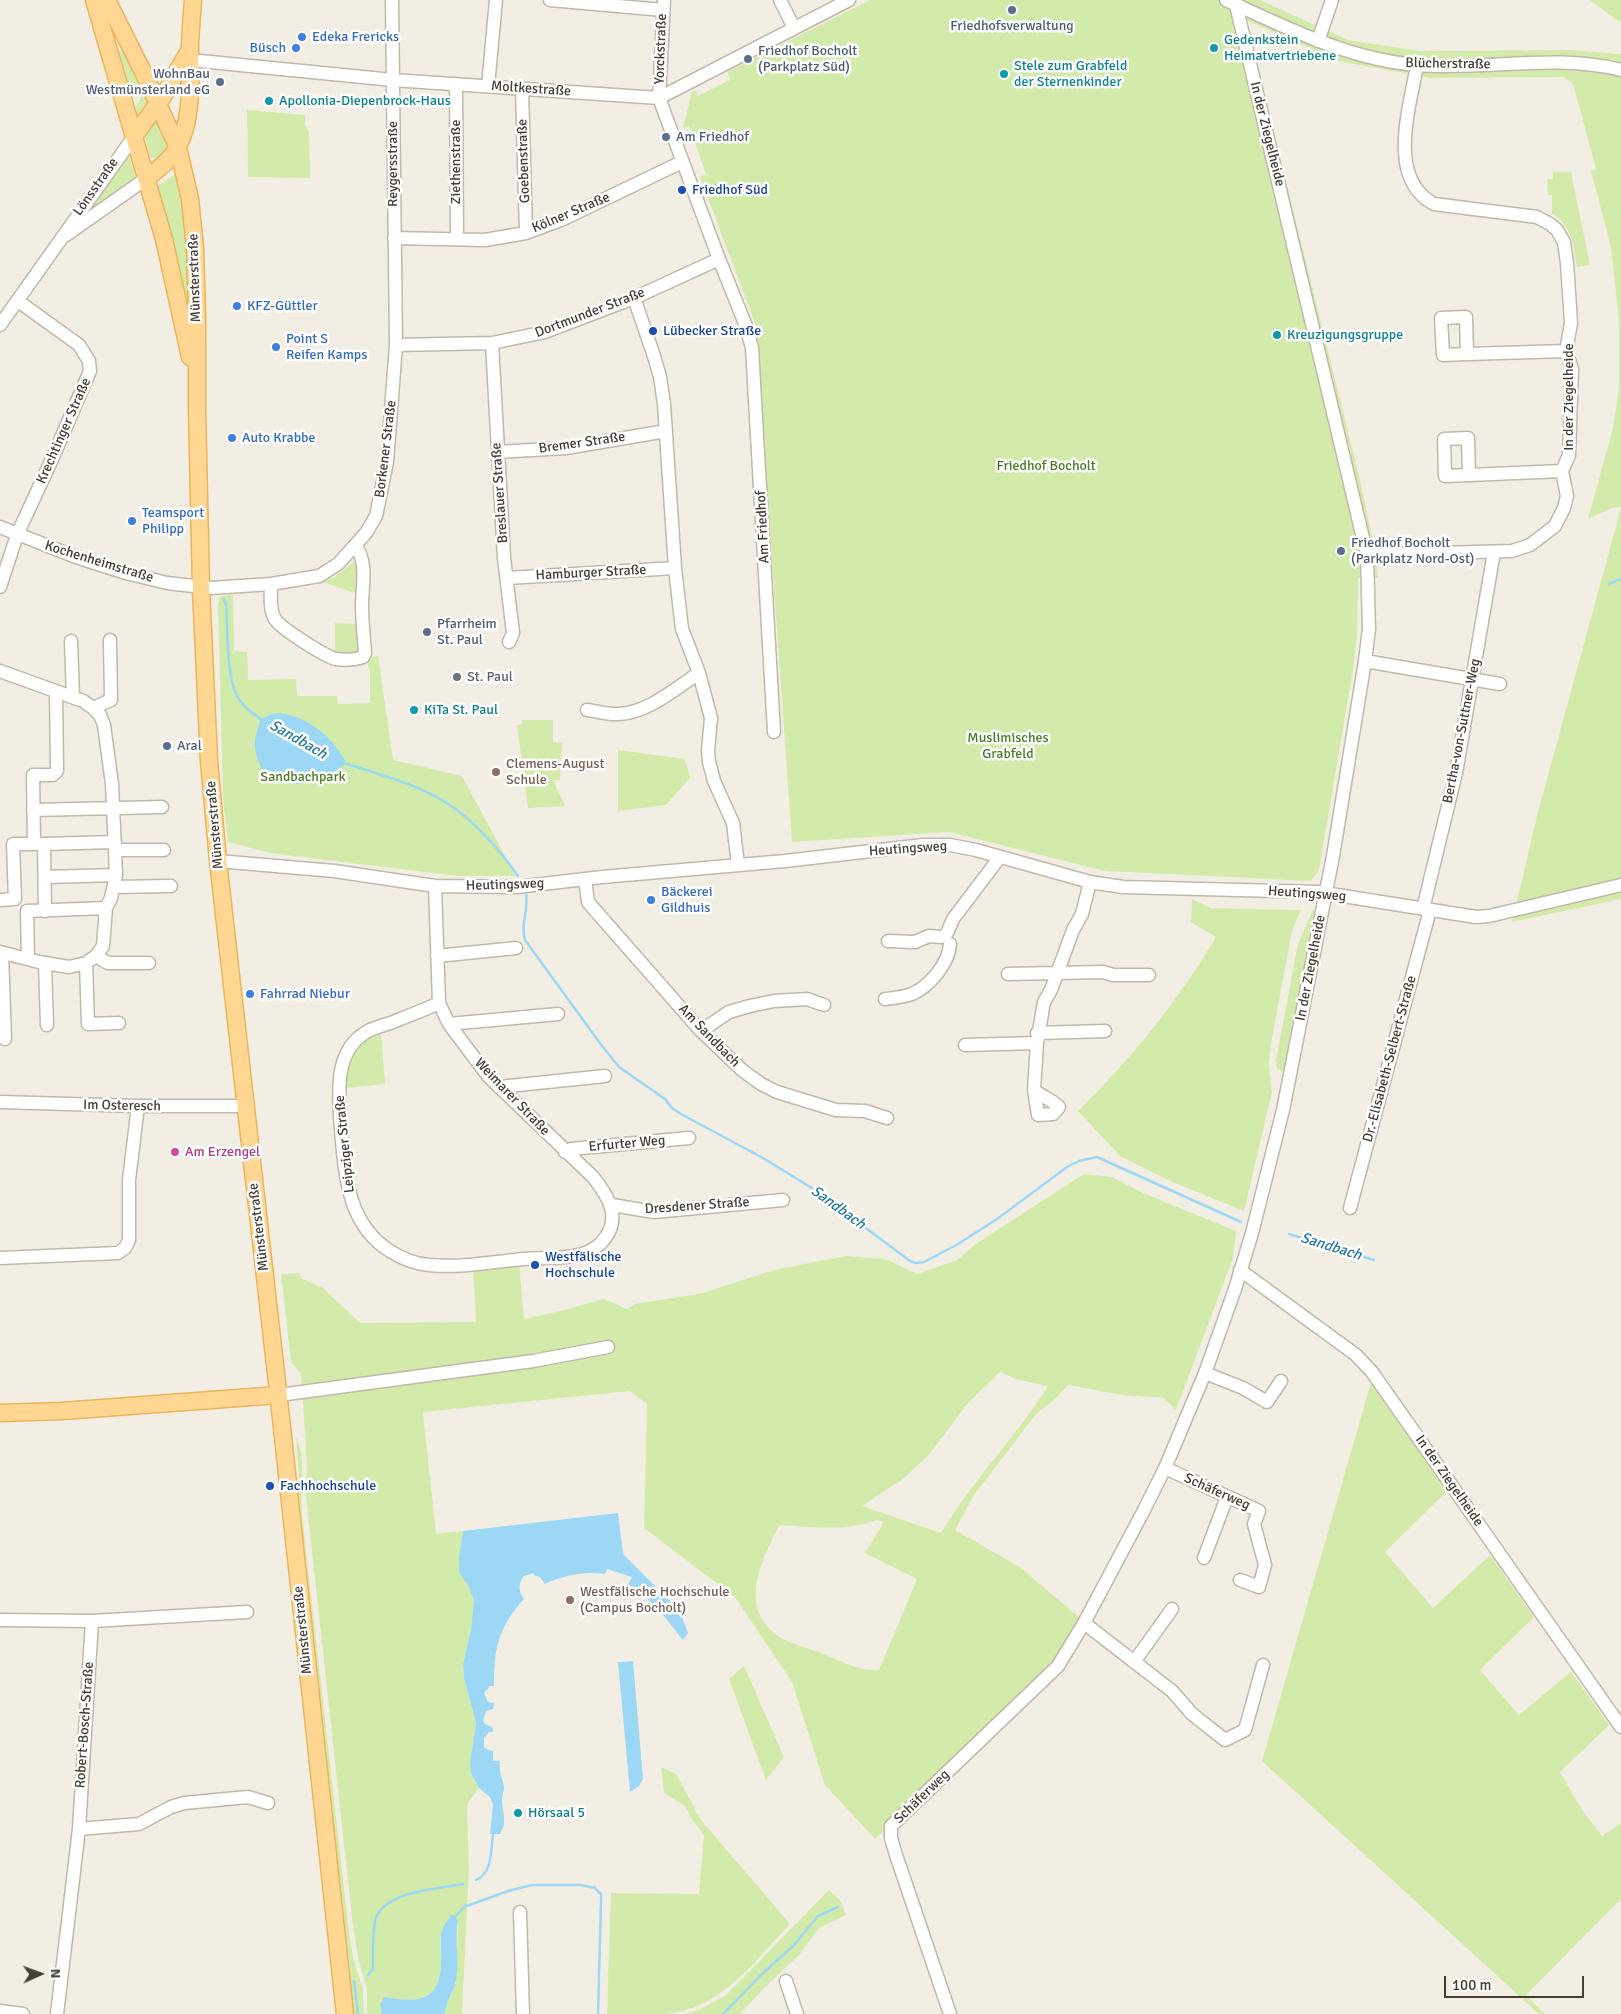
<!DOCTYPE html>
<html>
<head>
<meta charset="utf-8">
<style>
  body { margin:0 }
  #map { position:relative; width:1621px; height:2014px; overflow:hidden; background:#f3eee4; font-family:Signika,sans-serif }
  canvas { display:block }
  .north { position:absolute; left:15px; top:1949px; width:50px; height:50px; -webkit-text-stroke:4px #fff; paint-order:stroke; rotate:88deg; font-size:14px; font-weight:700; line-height:20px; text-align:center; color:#463d34 }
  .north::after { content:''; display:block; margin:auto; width:18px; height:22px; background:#463d34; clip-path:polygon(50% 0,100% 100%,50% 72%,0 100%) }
  .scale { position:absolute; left:1444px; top:1976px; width:140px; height:22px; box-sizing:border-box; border:2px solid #463d34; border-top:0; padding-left:6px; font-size:15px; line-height:18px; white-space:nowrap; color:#463d34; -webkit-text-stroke:4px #fff; paint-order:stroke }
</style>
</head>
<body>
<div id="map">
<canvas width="1621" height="2014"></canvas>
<div class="north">N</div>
<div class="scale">100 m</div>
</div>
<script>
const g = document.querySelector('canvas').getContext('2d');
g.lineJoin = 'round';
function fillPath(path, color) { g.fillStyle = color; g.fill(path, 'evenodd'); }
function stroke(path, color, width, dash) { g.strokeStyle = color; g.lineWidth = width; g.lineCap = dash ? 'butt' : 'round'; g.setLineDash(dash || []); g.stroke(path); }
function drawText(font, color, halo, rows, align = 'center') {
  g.font = font + ' Signika,sans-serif'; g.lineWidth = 5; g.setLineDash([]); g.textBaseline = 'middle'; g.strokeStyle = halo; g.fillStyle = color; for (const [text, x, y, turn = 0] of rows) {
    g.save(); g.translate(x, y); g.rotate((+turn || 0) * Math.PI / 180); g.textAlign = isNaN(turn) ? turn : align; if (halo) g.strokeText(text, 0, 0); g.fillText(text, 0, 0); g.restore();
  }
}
fillPath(new Path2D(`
  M870,0H1260L1348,40L1420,51L1569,50L1621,54V507L1612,508L1588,519L1613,428L1619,390V321L1611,247L1591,171L1596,169L1573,84L1564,77L1430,78L1338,61L1246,20L1359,476L1375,549L1378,578H1358L1357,637L1353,670L1319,870L1311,881L1105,871L949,832L792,842L755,323L700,177L706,174L689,126L683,128L692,92L695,90L698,96L730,80L727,72Z
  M1590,0H1621V23Z
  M126,50L141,84L130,105L114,51Z
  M144,91L151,103L138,122L134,112Z
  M247,110L305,115V125L309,132L310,178L248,177Z
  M157,114L170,144L160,159L150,157L144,133Z
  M127,150L137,181L79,223Z
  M178,172L186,201L193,333L156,187Z
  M1553,172H1571L1590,265L1577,267C1574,246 1572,225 1552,214V195H1548L1547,179H1553Z
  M1621,508V899L1512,922L1538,812Z
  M356,560L359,562L358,594L322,582L336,576Z
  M233,595L234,651L247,652L248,680L296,679L297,696H337L338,704L370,703V671L365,658L378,656L393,760L462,776L505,856L519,876H457L270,853L228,842L223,798L218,602L221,596Z
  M335,623L358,624V652L335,653Z
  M522,720H553V742L562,743L560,780H553L565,806L528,808L517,725L522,724Z
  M618,750L685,759L690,778L666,805L618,811Z
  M1192,899L1211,908L1301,910L1292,931L1271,1043L1269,1066L1272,1092L1244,1211L1170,1181L1120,1156L1078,1111C1132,1058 1177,1002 1216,937L1191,922Z
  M1313,910H1317L1285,1073L1277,1069L1276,1060L1298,944Z
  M381,1034L385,1084L346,1088C346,1075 347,1056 356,1046C361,1040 374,1037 381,1034Z
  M1084,1174L1112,1177L1143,1193L1236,1231L1233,1258L1176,1410L1164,1398L1123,1395L1068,1385L1055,1399L1036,1414L974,1495L955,1530L1020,1567L1081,1619L1051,1664L875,1839L825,1785L792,1682L735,1597L644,1528L647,1404L630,1391L423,1412L436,1534L463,1531L459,1556V1572L469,1587L474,1601L471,1629L463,1664L464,1678L476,1723L470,1762L471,1773L479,1788L468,1803L467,1808L469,1869L462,2014H445V2007L456,1982L458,1920L452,1915C449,1920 442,1928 441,1935C439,1944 442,1954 441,1962C440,2004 416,2002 384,1997L382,2014H367V1989L359,1962L353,1927L306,1496L307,1464L301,1374L291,1362L281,1274L300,1273L301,1278L323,1288L360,1323L476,1322L473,1268L519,1263L524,1319L560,1311L604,1299L627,1309L635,1304L703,1293L774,1270L845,1256L886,1259L917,1274L957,1260L977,1243ZM1000,1372L1016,1379L1048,1386C1016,1437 972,1481 941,1533L862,1506L903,1479L929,1455L967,1404ZM877,1520L884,1522L865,1553L917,1579L879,1670C860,1672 839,1660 821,1653C808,1648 785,1642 775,1634C738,1603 763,1559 779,1525C814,1527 843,1532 877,1520Z
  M1372,1379L1446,1492L1385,1552L1433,1608L1490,1555L1534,1617L1480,1670L1519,1715L1571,1672L1609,1725L1560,1772L1580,1807L1602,1836L1621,1823V1899L1526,1995L1545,2014H1539L1262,1761Z
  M296,1437C307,1461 300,1488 302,1515L349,1933L353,1957L363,1990L364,2014H351L297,1500L299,1476Z
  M744,1666L784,1757L766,1780L729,1679Z
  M661,1767L676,1774L701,1820L790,1924C755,1961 720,2010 665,2014C646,2014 626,2014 607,2014L611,1893L699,1894L704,1835L693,1821L685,1806L664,1793Z
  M829,1890L840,1900L846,1915L819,1928L799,1955L767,1985L740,2014H685L699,2010L726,1995Z`), '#d3ebaa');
fillPath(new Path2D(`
  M280,713C309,717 332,737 346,762L345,764C317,789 260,798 255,747C254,738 258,729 260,720L271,714Z
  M618,1513L623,1554L671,1602L682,1617L688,1633L683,1640C666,1619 652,1598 628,1585L632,1577L607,1569L605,1574C584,1571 565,1575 545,1584L540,1577L534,1575V1573L524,1576C518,1583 518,1591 524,1599C498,1628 494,1648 494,1686H490L484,1693L488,1702L494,1703L493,1709L486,1711L483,1721L485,1724L493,1728V1732H489L484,1738V1747L488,1750L493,1751V1761H500C498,1771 503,1778 504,1788C504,1792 502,1795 502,1799C502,1812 508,1822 500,1834H490L493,1805L490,1797L479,1788L471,1773L470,1762L476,1723L464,1678L463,1664L471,1629L474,1601L469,1587L459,1572V1556L463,1531Z
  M633,1661L643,1779L639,1786L630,1792L618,1662Z
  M452,1914L458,1920C454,1939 460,1960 456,1980C454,1992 445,2001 445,2014H382L380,2005L384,1997C416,2002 440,2004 441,1962C442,1953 440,1944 441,1935C442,1927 447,1921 452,1914Z`), '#9cd8f5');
stroke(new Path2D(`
  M1609,584L1621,579
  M224,599L226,605C228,629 226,676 237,696C243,707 252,713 262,720
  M344,763C378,774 414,783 445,802C472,818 500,850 518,876
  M526,894C529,910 520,925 525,940L602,1046L619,1067L665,1099L672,1108L681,1114L763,1158L815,1190L910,1261L916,1263L924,1262L958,1244L997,1219L1067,1167L1079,1161L1097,1157L1241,1222
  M1289,1234L1374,1260
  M476,1880C492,1874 491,1850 493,1835
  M455,1917L464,1907L508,1891L532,1885H581L595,1888L601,1894V1901L598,2014
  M368,1975L373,1969C373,1954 372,1937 375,1922C380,1891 439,1889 463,1884
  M354,1981L358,2014
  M723,2014L762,1974L793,1946L818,1916L838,1907`), '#9cd8f5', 2.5);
const minor = new Path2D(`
  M550,0L663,10
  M664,0L659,98L719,259L746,326L752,348L774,732
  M780,0L794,28
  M1226,0C1287,28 1348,59 1416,65C1484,71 1554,53 1621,70
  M1318,41L1332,0
  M190,60L393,80L659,98L849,0
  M456,84L457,239
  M488,86L496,0
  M522,89L526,233
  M66,235L147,178
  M394,238L485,240L526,233L561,220L682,162
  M634,298L654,356L660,377L664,404L675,568L682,629L699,673L711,718L708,751L709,762L714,781L733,823L738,865
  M0,325L135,135
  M492,343L504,558L513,633L509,642
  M396,345L492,343L545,332L634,298L719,259
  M1467,354L1443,355L1441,318L1466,317L1467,354L1566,351
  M497,452L566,448L666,431
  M1469,475L1445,476L1444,439L1468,438L1469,475L1562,471
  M0,527L76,557L126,573L167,583L211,588L271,584L319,576L338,564L366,533L376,516L387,462L396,345L392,0
  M1367,555L1512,551L1530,545L1555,526L1564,508L1567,496L1562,471L1569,455L1572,369L1566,351L1571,323L1567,263L1564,242L1557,230L1550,224L1537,217L1434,204C1386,179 1410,107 1417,65
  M507,578L675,568
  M271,584C271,595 269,610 275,619C280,628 326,657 336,659C344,660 355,660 363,657L365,653C364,637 362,622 362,606C362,584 368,565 356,546
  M0,587L17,535L53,457L90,371L89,361L79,345L18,301
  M71,641L73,697
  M1365,661L1500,684
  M0,671L83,701L93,708L100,715L104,725L112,784L116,875L111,898L106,908L103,946L96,956L86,963L69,967L39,962L0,952
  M93,708L111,700L110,640
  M587,710C596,711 606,714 615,714C645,715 675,689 699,673
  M33,810L162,807
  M34,844L33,775H53L57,771L56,691
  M115,850H164
  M218,861L334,871L435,886L517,887L602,877L785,861L923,845H950L976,850L1090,882L1123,887L1318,892L1476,917L1489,916L1621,885
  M45,877L116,875
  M585,879L588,902L594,909L701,1031L742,1070L761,1084L777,1092L836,1110L865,1111L887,1118
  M435,886L439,1003L449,1024L488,1076L593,1177C610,1198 623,1221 600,1244C581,1262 547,1257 523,1259C493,1262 460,1268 429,1265C416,1264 401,1258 390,1251C348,1225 345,1176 341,1130C339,1096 332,1051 368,1031C376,1027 385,1025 393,1022C408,1016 424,1010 439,1003
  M114,887L171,886
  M0,900L15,899L13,844H41
  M1423,909L1456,773L1494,552
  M45,911L44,844L115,842
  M947,933L953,919L1000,857
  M888,941L915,942L929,936L941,937
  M2,953L5,1039
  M96,956L108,963H149
  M437,956L516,948
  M28,959L27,911L106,908
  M86,963L88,1024L119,1023
  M45,964L47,1025
  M1008,974L1103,972L1113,975H1149
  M885,999C894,998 904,997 912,994C930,986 949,963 950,944
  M449,1024L558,1014
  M701,1031L729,1012L750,1006L774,1001L807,999L824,1005
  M1037,1033L1105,1031
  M965,1045L1037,1043
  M499,1087L605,1076
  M1034,1090C1042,1097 1051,1099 1059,1107L1053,1114L1038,1115L1034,1090L1037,1043L1044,1002L1051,990L1073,930L1082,914L1090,882
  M0,1102L138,1106H245
  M565,1152L571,1149L689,1138
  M612,1205L654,1212L783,1200
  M1350,1208L1430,910
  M0,1258L118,1253L125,1248L129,1240V1180L138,1106
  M1240,1270L1356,1355L1372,1372L1621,1727
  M1205,1373L1243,1388L1267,1402L1281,1381
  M279,1395L533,1361L608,1347
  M1165,1468L1259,1511L1254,1524L1265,1565L1259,1587L1240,1580
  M1204,1558L1227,1497
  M0,1620L92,1621
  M1084,1623L1172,1691L1192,1714L1225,1740L1245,1730L1263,1665
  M1134,1662L1172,1609
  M79,1829L139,1824L171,1807L184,1803L248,1797L268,1803
  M520,1912L523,2014
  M786,1981L797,2014
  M0,2011L23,2014
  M57,2014L79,1829L92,1621L247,1612
  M950,2014L896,1855L891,1838V1826L1058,1666L1084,1623L1143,1512L1165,1468L1205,1373L1235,1289L1252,1233L1283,1110L1333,856L1365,661L1369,629L1367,555L1236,5`);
const major = new Path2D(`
  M94,0L164,239L190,357
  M107,0L147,80L178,148L190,199L195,248L197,314V409L201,588L209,761L218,861L281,1418L345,2014
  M135,135L162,98L189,51
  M147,178C158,169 171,160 177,148C193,120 190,81 190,50C190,33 192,17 193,0
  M0,1413L62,1411L279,1395`);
stroke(minor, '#c2b7a9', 15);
stroke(major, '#ecb45a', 19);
stroke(minor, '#fff', 12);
stroke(major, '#ffd792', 16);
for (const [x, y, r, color] of [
  [1012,10,5,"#5c6f8a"],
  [302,37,5,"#3f7fe0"],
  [296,48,5,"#3f7fe0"],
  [1214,48,5,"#0f9aa8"],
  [748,59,5,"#5c6f8a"],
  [1004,74,5,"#0f9aa8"],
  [220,82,5,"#5c6f8a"],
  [269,101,5,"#0f9aa8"],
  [666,137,5,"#5c6f8a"],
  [682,190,5,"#1a4fb4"],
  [237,306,5,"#3f7fe0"],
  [653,331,5,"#1a4fb4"],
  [1277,335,5,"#0f9aa8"],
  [276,347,5,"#3f7fe0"],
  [232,438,5,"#3f7fe0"],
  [132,521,5,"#3f7fe0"],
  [1341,551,5,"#5c6f8a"],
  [427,632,5,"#5c6f8a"],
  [457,677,5,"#6b7280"],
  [414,710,5,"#0f9aa8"],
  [167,746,5,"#5c6f8a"],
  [496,772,5,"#8d6e63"],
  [651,900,5,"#3f7fe0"],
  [250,994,5,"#3f7fe0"],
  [175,1152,5,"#d1479c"],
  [535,1265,5,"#1a4fb4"],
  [270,1486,5,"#1a4fb4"],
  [570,1600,5,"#8d6e63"],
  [518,1813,5,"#0f9aa8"]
]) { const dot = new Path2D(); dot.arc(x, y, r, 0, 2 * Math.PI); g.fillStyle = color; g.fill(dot); stroke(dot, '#fff', 2); }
drawText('14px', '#4e5e75', '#fff', [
  ["Friedhofsverwaltung",1012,26,"center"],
  ["Friedhof Bocholt",758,51],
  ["(Parkplatz Süd)",758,67],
  ["WohnBau",210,74,"right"],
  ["Westmünsterland eG",210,90,"right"],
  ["Am Friedhof",676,137],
  ["Friedhof Bocholt",1351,543],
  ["(Parkplatz Nord-Ost)",1351,559],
  ["Pfarrheim",437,624],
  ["St. Paul",437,640],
  ["Aral",177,746]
], 'left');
drawText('14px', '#366cbe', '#fff', [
  ["Edeka Frericks",312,37],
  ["Büsch",286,48,"right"],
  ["KFZ-Güttler",247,306],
  ["Point S",286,339],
  ["Reifen Kamps",286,355],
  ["Auto Krabbe",242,438],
  ["Teamsport",142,513],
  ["Philipp",142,529],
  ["Bäckerei",661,892],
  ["Gildhuis",661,908],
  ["Fahrrad Niebur",260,994]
], 'left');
drawText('14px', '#0d838f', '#fff', [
  ["Gedenkstein",1224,40],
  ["Heimatvertriebene",1224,56],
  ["Stele zum Grabfeld",1014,66],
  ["der Sternenkinder",1014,82],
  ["Apollonia-Diepenbrock-Haus",279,101],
  ["Kreuzigungsgruppe",1287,335],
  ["KiTa St. Paul",424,710],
  ["Hörsaal 5",528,1813]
], 'left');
drawText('14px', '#463d34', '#fff', [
  ["Yorckstraße",661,49,-88],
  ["Blücherstraße",1448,64,1],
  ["Moltkestraße",531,89,4],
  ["In der Ziegelheide",1267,134,76],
  ["Goebenstraße",524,161,-92],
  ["Ziethenstraße",456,162,-90],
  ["Reygersstraße",393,164,-90],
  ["Lönsstraße",96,187,-55],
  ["Kölner Straße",571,213,-23],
  ["Münsterstraße",195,278,-92],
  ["Dortmunder Straße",590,313,-21],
  ["In der Ziegelheide",1569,397,-90],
  ["Krechtinger Straße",64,431,-66],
  ["Bremer Straße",582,443,-8],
  ["Borkener Straße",386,449,-83],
  ["Breslauer Straße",500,493,-94],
  ["Am Friedhof",763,527,-93],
  ["Kochenheimstraße",99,562,17],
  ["Hamburger Straße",591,573,-3],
  ["Bertha-von-Suttner-Weg",1462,731,-79],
  ["Münsterstraße",215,825,-95],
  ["Heutingsweg",908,849,-4],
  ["Heutingsweg",505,885,-2],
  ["Heutingsweg",1307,894,4],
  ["In der Ziegelheide",1311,968,-79],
  ["Am Sandbach",709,1036,46],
  ["Dr.-Elisabeth-Selbert-Straße",1390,1059,-75],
  ["Weimarer Straße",512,1097,46],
  ["Im Osteresch",122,1106,1],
  ["Leipziger Straße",345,1144,-96],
  ["Erfurter Weg",627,1144,-5],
  ["Dresdener Straße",697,1206,-4],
  ["Münsterstraße",259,1227,-97],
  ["In der Ziegelheide",1449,1481,55],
  ["Schäferweg",1217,1492,24],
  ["Münsterstraße",303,1630,-96],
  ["Robert-Bosch-Straße",85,1725,-86],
  ["Schäferweg",922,1797,-44]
]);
drawText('14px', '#164399', '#fff', [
  ["Friedhof Süd",692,190],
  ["Lübecker Straße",663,331],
  ["Westfälische",545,1257],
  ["Hochschule",545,1273],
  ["Fachhochschule",280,1486]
], 'left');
drawText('14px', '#4c7b23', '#fff', [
  ["Friedhof Bocholt",1046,466],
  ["Muslimisches",1008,738],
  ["Grabfeld",1008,754],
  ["Sandbachpark",303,777]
]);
drawText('14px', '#5b616d', '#fff', [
  ["St. Paul",467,677]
], 'left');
drawText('14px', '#785e54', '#fff', [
  ["Clemens-August",506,764],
  ["Schule",506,780],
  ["Westfälische Hochschule",580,1592],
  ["(Campus Bocholt)",580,1608]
], 'left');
drawText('14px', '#b23c85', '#fff', [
  ["Am Erzengel",185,1152]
], 'left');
drawText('italic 15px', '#247ba8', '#fff', [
  ["Sandbach",298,740,30],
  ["Sandbach",838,1208,36],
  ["Sandbach",1331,1247,17]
]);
</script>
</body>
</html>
